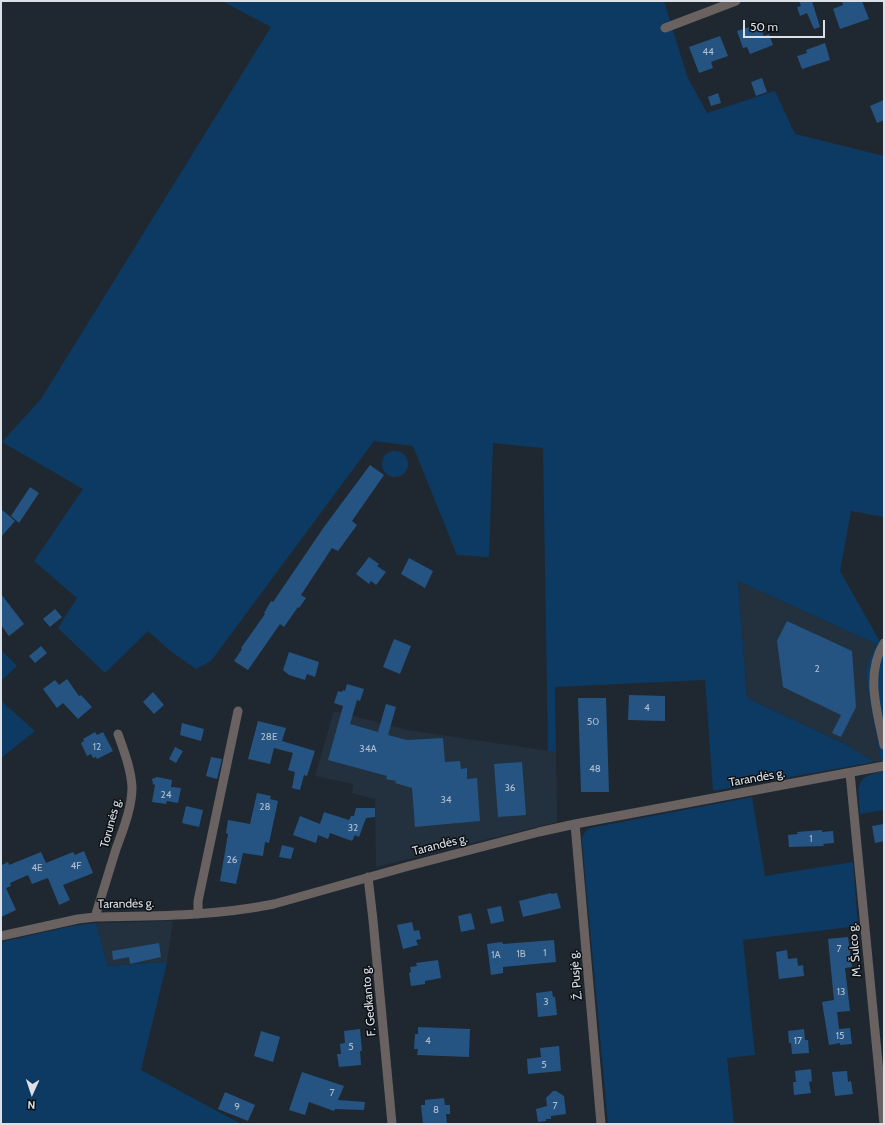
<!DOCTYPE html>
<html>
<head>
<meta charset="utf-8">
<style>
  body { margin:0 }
  #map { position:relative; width:885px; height:1125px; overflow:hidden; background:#1f2831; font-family:Cabin,sans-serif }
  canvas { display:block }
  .frame { position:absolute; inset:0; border:2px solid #dbe1e7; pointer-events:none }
  .north { position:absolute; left:12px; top:1073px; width:40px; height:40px; -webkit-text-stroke:3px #0c1014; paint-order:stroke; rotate:183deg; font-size:11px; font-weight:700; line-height:16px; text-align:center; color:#dbe1e7 }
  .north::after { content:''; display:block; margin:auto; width:14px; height:18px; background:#dbe1e7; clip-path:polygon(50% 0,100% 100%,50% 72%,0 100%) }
  .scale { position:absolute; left:743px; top:20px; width:82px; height:18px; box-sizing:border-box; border:2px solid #dbe1e7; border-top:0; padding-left:5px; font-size:12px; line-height:14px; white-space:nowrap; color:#dbe1e7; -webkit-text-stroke:3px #0c1014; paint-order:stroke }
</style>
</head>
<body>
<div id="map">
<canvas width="885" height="1125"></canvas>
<div class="frame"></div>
<div class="north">N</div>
<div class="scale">50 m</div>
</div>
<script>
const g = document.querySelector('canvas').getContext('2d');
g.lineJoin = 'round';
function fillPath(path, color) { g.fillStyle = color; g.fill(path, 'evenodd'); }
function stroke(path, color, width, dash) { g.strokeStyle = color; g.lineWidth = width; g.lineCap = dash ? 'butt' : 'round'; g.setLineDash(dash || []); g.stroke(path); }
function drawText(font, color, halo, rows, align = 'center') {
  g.font = font + ' Cabin,sans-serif'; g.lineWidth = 3; g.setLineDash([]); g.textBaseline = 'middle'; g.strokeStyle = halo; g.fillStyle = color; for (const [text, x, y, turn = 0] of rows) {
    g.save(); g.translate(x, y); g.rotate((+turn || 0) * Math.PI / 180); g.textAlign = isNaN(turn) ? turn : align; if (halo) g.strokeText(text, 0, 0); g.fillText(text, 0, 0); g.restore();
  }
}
fillPath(new Path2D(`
  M738,581L876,644L870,658L866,672L868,690L881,761L874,762L847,745L747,698Z
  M334,711L407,730L556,752L557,822L376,867L375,799L352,793L353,784L315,776Z
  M173,921L167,962L108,966L96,923Z`), '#23303e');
fillPath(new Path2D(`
  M222,1H664L687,76L707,113L775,91L795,134L884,156V517L851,511L840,571L879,640L884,646V761H881L868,690L866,672L870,658L876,644L738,581L747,698L847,745L874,762L713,791L705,680L555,687L556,752L548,751L543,448L493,443L489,557L457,555L413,446L374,441L211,661L196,669L173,653L148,631L105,673L58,628L77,598L34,561L83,489L2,442L41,399L271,27Z
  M382 464a13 13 0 1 1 26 0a13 13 0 1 1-26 0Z
  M1,650L17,666L1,681Z
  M1,701L35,731L1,758Z
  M884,771V810L860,814C859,787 852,777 884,771Z
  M752,797L765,876L853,862L858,926L743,940L755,1055L727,1058L734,1124H608L582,840C583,834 585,831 590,828Z
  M96,923L108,966L167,962L141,1070L241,1124H1V942L72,926Z`), '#0d3a62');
fillPath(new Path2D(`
  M799,1H812L820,27L814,29L807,13L800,16L797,7L801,6Z
  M842,1H862L869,19L840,29L833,9L843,5Z
  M759,24L764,36L769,34L773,45L750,54L747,47L743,48L737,31Z
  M720,36L728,56L711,62L713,68L699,73L689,47Z
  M825,43L830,60L802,69L797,56L807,53L806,50Z
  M762,78L767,92L756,96L751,82Z
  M718,93L721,103L711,106L708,97Z
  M884,100V120L877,123L870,106Z
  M370,465L384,475L352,521L357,525L338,551L332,548L301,595L306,598L299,608L298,607L284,627L280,624L248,670L234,661L242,649L241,648L265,614L264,613L271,601L273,602L324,527Z
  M30,487L39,493L19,523L11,516Z
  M1,509L15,521L1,537Z
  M369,557L379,564L377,566L386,572L376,585L371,581L369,584L356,574Z
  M409,558L433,571L425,588L401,574Z
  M1,594L24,624L9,636L1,625Z
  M55,609L62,617L50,627L43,619Z
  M787,621L852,651L856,707L841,737L832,733L841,715L783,687L777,641Z
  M394,639L411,646L400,674L383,667Z
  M41,646L47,653L35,663L29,656Z
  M289,652L319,662L315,677L307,674L305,680L289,675L283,670Z
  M67,679L79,696L81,695L92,707L78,719L63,703L57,708L43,689L55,680L59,685Z
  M347,684L364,689L360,701L357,700L350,724L378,732L386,704L396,707L388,735L407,740L443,738L445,762L460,761L461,769L467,768V779L477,778L480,821L415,827L412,788L395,783L396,781L386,779L387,776L328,760L343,706L334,703L338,691L342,692L343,690L345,691Z
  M153,692L164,705L154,714L143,702Z
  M629,695L665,696V721L628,720Z
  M578,698H606L609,792H581Z
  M258,721L286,728L282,741L315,751L307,776L304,775L300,790L292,788L295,772L288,770L293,753L274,748L270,764L248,759Z
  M182,723L204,729L201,741L180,735Z
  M95,732L97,735L103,732L113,751L97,759L96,757L93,758L91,754L87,756L81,743L84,741L83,739Z
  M175,747L183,751L176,763L169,759Z
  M211,757L222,759L217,779L206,776Z
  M522,762L526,815L498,817L494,764Z
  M157,777L172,780L171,787L181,788L178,803L167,801L166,804L152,802L155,785L153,784L152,779Z
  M257,793L271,796L270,799L278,801L269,843L265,842L263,856L243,853L236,884L220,881L228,834L226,833L228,820L250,824Z
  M186,806L203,810L199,827L182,823Z
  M356,808H375V817L366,818L359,837L355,835L352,841L330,833L328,839L318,835L316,843L293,835L300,816L320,824L324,812L349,820L351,816H354Z
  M884,824V841L875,843L872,826Z
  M822,830V832L833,831L834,843L823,844L824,846L789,847L788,835L798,834L797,832Z
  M282,845L294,848L291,859L279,857Z
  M84,851L93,873L63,885L70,900L59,905L48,878L32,884L28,875L10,883L11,886L6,888L16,910L1,917V863L2,865L8,862L9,865L41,852L46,863L73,852L75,855Z
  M551,893V894L557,893L561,908L523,917L519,901Z
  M501,906L504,921L491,924L487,909Z
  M471,913L475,929L461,932L458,916Z
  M412,922L414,931L419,930L421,939L416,940L418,945L403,949L397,925Z
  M848,937L852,967L845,968L850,1011L837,1012L839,1029L850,1028L852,1044L840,1045V1043L829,1045L822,1002L834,1000L828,939Z
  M554,940L556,962L503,967V973L491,975L487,944L502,942L503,944Z
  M159,943L161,957L130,964L129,957L113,960L112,951Z
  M787,950L788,959L797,958L798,966L803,965L804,976L779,979L776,952Z
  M438,960L441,978L425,981V984L411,986L409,973L411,972L410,967L417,966L416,963Z
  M552,991L553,997H555L557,1015L538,1017L536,993Z
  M418,1027L470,1029L469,1057L417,1055L418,1049H414L415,1034H418Z
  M360,1029L362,1051H360L361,1065L339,1067L337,1054H341L340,1044L345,1043L344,1031Z
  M804,1029L805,1040H808L809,1053L792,1054L791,1043H789L788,1031Z
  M261,1031L280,1037L273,1062L254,1056Z
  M559,1046L561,1071L528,1074L527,1059L541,1057L540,1048Z
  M811,1069L812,1081L809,1082L811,1093L794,1095L793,1082H796L795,1071Z
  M847,1071L848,1082L851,1081L853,1094L835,1096L832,1072Z
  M302,1072L344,1086L338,1100L365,1102L364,1110L335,1109L334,1111L309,1102L305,1115L289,1110Z
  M553,1091H556L564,1096L566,1114L551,1116V1119H546V1121L538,1122L536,1109L547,1106L546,1098Z
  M225,1092L255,1105L248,1121L218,1109Z
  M444,1098L445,1105H450V1114H446L447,1124H423L421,1105H425V1100Z`), '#255482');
stroke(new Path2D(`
  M665,28L736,1
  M884,643C865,674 877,711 884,745
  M850,773L884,1124
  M575,824L601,1124
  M368,877L373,920L392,1124
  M198,914V901L238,711
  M95,917C102,894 109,872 116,849C123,830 132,808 132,787C131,769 124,751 118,734
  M1,936L78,919L95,917C155,916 215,916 274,904L409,866L539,832L575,824L884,766`), '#696261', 9);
drawText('10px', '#aebece', null, [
  ["44",708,52],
  ["2",817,669],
  ["4",647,708],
  ["50",593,722],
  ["28E",269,737],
  ["12",97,747],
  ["34A",368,749],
  ["48",595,769],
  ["36",510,788],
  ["24",166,795],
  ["34",446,800],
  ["28",265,807],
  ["32",353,828],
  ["1",811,839],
  ["26",232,860],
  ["4F",76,866],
  ["4E",37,868],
  ["7",839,949],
  ["1",545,953],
  ["1B",521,954],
  ["1A",496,955],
  ["13",841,992],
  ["3",546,1002],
  ["15",840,1036],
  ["4",428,1041],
  ["17",798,1041],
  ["5",351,1047],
  ["5",544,1065],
  ["7",332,1093],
  ["7",555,1106],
  ["9",237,1107],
  ["8",436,1110]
]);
drawText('12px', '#dbe1e7', '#0c1014', [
  ["Tarandės g.",757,778,-10],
  ["Torunės g.",111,823,-75],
  ["Tarandės g.",440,845,-14],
  ["Tarandės g.",126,904,-1],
  ["M. Šulco g.",855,950,-95],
  ["Ž. Pusjė g.",576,975,-95],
  ["F. Gedkanto g.",369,1001,-95]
]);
</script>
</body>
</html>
